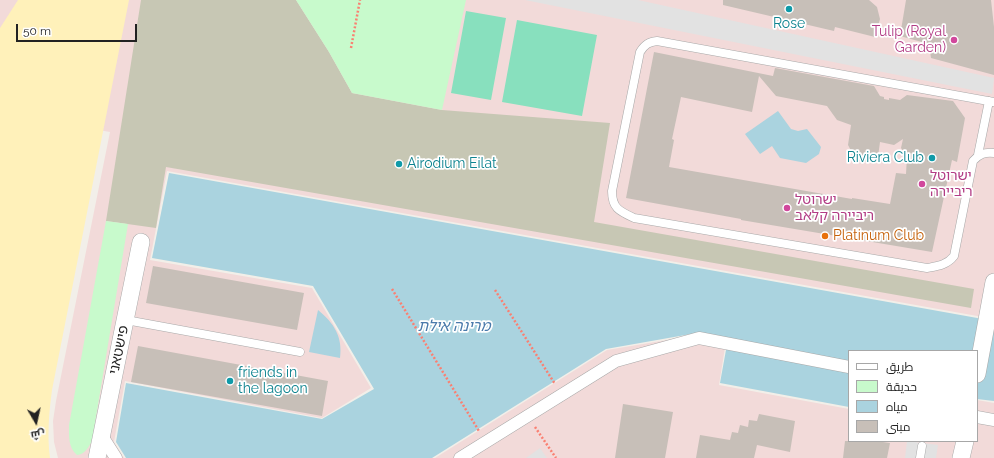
<!DOCTYPE html>
<html>
<head>
<meta charset="utf-8">
<style>
  body { margin:0 }
  #map { position:relative; width:994px; height:458px; overflow:hidden; background:#f2efe9; font-family:Raleway,Cairo,sans-serif }
  canvas { display:block }
  .legend { position:absolute; left:848px; top:350px; width:130px; height:92px; box-sizing:border-box; background:#fff; border:1px solid #a7a7a7; margin:0; padding:5px 7px; list-style:none; font-size:12px; color:#222 }
  .legend li { display:flex; align-items:center; gap:8px; height:20px }
  .legend b { width:20px; border:1px solid #a7a7a7 }
  .north { position:absolute; left:16px; top:402px; width:40px; height:40px; -webkit-text-stroke:3px #fff; paint-order:stroke; rotate:171deg; font-size:11px; font-weight:700; line-height:16px; text-align:center; color:#222 }
  .north::after { content:''; display:block; margin:auto; width:14px; height:18px; background:#222; clip-path:polygon(50% 0,100% 100%,50% 72%,0 100%) }
  .scale { position:absolute; left:16px; top:24px; width:121px; height:18px; box-sizing:border-box; border:2px solid #222; border-top:0; padding-left:5px; font-size:12px; line-height:14px; white-space:nowrap; color:#222; -webkit-text-stroke:3px #fff; paint-order:stroke }
</style>
</head>
<body>
<div id="map">
<canvas width="994" height="458"></canvas>
<ul class="legend">
<li><b style="height:5px;background:#fff"></b>طريق</li>
<li><b style="height:11px;background:#c8facc"></b>حديقة</li>
<li><b style="height:11px;background:#aad3df"></b>مياه</li>
<li><b style="height:11px;background:#c7bfb8"></b>مبنى</li>
</ul>
<div class="north">ش</div>
<div class="scale">50 m</div>
</div>
<script>
const g = document.querySelector('canvas').getContext('2d');
g.lineJoin = 'round';
function fillPath(path, color) { g.fillStyle = color; g.fill(path, 'evenodd'); }
function stroke(path, color, width, dash) { g.strokeStyle = color; g.lineWidth = width; g.lineCap = dash ? 'butt' : 'round'; g.setLineDash(dash || []); g.stroke(path); }
function drawText(font, color, halo, rows, align = 'center') {
  g.font = font + ' Raleway,"Noto Sans Hebrew",sans-serif'; g.lineWidth = 3.5; g.setLineDash([]); g.textBaseline = 'middle'; g.strokeStyle = halo; g.fillStyle = color; for (const [text, x, y, turn = 0] of rows) {
    g.save(); g.translate(x, y); g.rotate((+turn || 0) * Math.PI / 180); g.textAlign = isNaN(turn) ? turn : align; if (halo) g.strokeText(text, 0, 0); g.fillText(text, 0, 0); g.restore();
  }
}
fillPath(new Path2D(`
  M0,0H994V319L167,171L150,260L312,288L371,388L322,418L125,381L114,442L124,458H58L54,442L53,421L56,401L110,132L0,113Z
  M691,336L726,341L719,385L849,409V441H977V400L994,403V458H435L607,350Z`), '#f2dad9');
fillPath(new Path2D(`
  M141,0H296L329,52L352,93L442,110L610,123L594,222L974,289L971,308L166,167L156,228L106,221Z`), '#c7c7b4');
fillPath(new Path2D(`
  M18,0H129L52,390C49,413 47,435 50,458H0V28Z`), '#fff1ba');
fillPath(new Path2D(`
  M296,0H466L442,110L352,93L329,52Z
  M106,221L128,224L92,441C88,448 85,454 77,455C68,448 69,435 69,425Z`), '#c8facc');
fillPath(new Path2D(`
  M466,11L506,18L491,100L451,93Z
  M517,20L597,35L582,116L502,102Z`), '#88e0be');
fillPath(new Path2D(`
  M525,0H638L994,78L992,94Z
  M907,441L938,445L936,458H905Z
  M540,448L547,458H526Z`), '#e2e2e2');
fillPath(new Path2D(`
  M778,111L791,129L798,131L807,129L821,147L819,154L806,163L780,158L772,146L760,154L745,134Z
  M169,173L994,321V401L977,399V351H849V407L720,383L728,339L691,334L606,349L432,458H126L116,442L126,383L322,419L374,389L313,286L152,258Z
  M318,310C334,323 343,337 340,358L309,352Z`), '#aad3df');
fillPath(new Path2D(`
  M723,0H869L877,7L880,19L875,37L835,27L834,31L723,5Z
  M906,0H991L994,27V75L931,58L929,44L900,36Z
  M654,52L773,76L775,68L874,86L880,96L884,97V99L889,100V98L900,100L907,95L953,101L965,118L957,162L952,160L932,252L741,220V219L626,198ZM759,76L776,96L827,106L837,120L851,125L848,145L856,160L862,162L872,161L878,157L880,142L894,145L903,139L901,148L907,156L906,174L896,173L890,204L852,198V199L669,167L674,140L672,139L681,97L752,112Z
  M153,266L304,293L297,330L146,303Z
  M138,346L328,381L322,416L131,382Z
  M623,404L673,412L665,458H615Z
  M759,414L795,421L790,452L757,445L754,458H696L700,435L730,440L732,432L738,433L740,425L748,427L749,420L757,421Z
  M845,441H883V442L890,443L887,458H843Z`), '#c7bfb8');
const service = new Path2D(`
  M994,102L657,41C649,42 645,44 640,52L612,191C612,208 619,211 634,218L927,268C938,266 947,265 954,256L973,161C979,154 985,152 994,153
  M978,155L989,101
  M126,320L300,352
  M920,458L922,446`);
const pedestrian = new Path2D(`
  M977,417L994,420
  M102,436L116,458
  M460,458L616,361L699,338L849,367`);
const minor = new Path2D(`
  M977,374L994,282
  M97,458L141,242
  M961,458L965,441`);
stroke(service, '#a9a9a9', 9);
stroke(pedestrian, '#a9a9a9', 13);
stroke(minor, '#a9a9a9', 18);
stroke(new Path2D(`
  M351,48L360,0
  M392,289L479,431
  M495,290L555,384
  M535,427L556,458`), '#fa8072', 2.5, [2, 2]);
stroke(service, '#fff', 8);
stroke(pedestrian, '#fff', 12);
stroke(minor, '#fff', 17);
for (const [x, y, r, color] of [
  [789,9,4,"#0f9aa8"],
  [954,40,4,"#d1479c"],
  [932,158,4,"#0f9aa8"],
  [399,164,4,"#0f9aa8"],
  [922,184,4,"#d1479c"],
  [787,208,4,"#d1479c"],
  [825,236,4,"#e8710a"],
  [230,381,4,"#0f9aa8"]
]) { const dot = new Path2D(); dot.arc(x, y, r, 0, 2 * Math.PI); g.fillStyle = color; g.fill(dot); stroke(dot, '#fff', 1.5); }
drawText('14px', '#0d838f', '#fff', [
  ["Rose",789,24,"center"],
  ["Riviera Club",924,158,"right"],
  ["Airodium Eilat",407,164],
  ["friends in",238,373],
  ["the lagoon",238,389]
], 'left');
drawText('14px', '#b23c85', '#fff', [
  ["Tulip (Royal",946,32,"right"],
  ["Garden)",946,48,"right"],
  ["ישרוטל",930,176],
  ["ריביירה",930,192],
  ["ישרוטל",795,200],
  ["ריביירה קלאב",795,216]
], 'left');
drawText('14px', '#c56008', '#fff', [
  ["Platinum Club",833,236]
], 'left');
drawText('14px', '#222', '#fff', [
  ["פישטאני",119,350,-78]
]);
drawText('italic 15px', '#4a7aab', '#fff', [
  ["מרינה אילת",454,326]
]);
</script>
</body>
</html>
